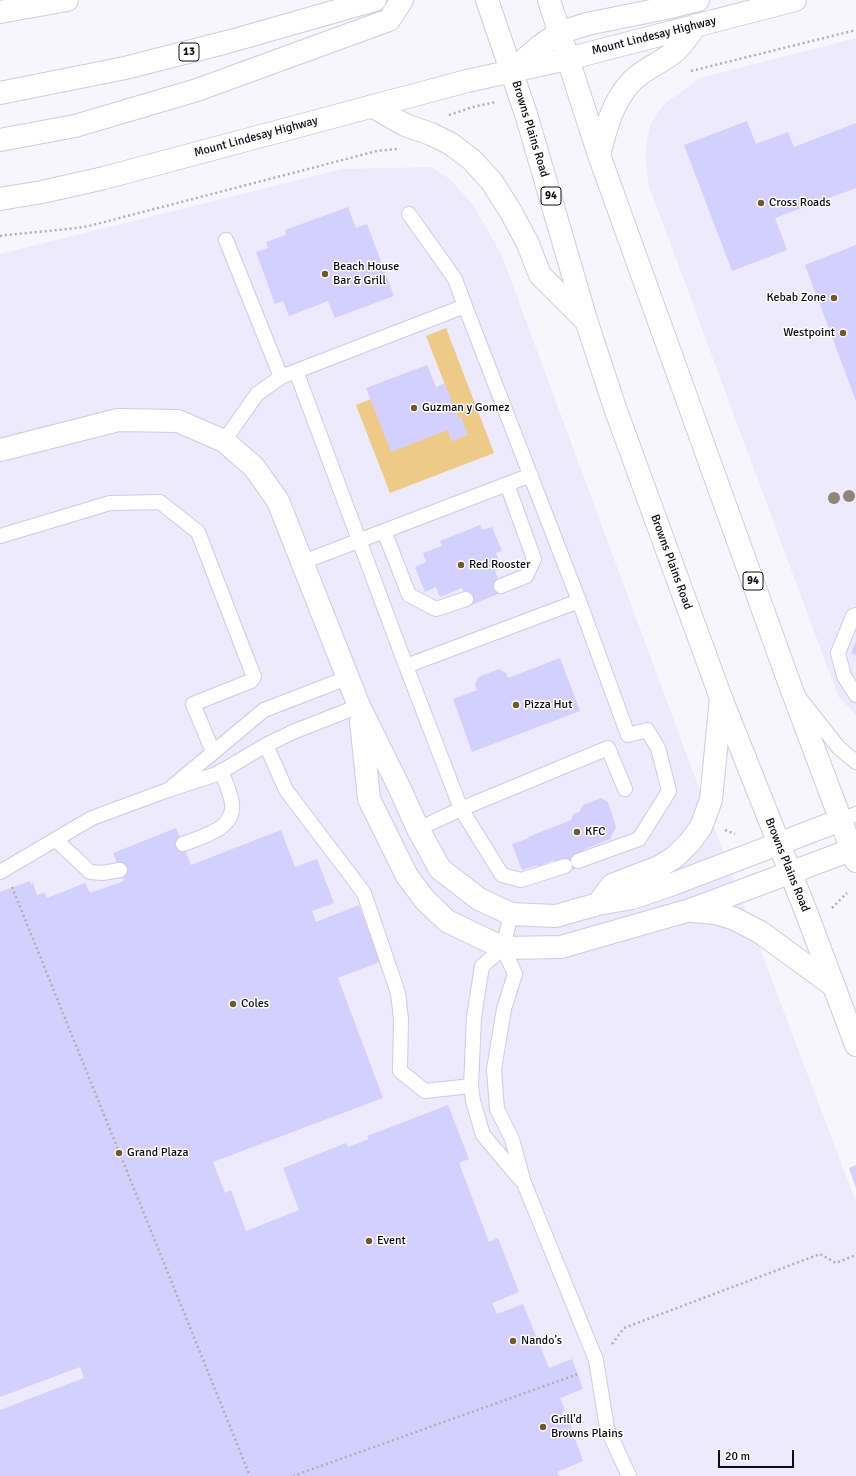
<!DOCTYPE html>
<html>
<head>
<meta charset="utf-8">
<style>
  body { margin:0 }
  #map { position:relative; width:856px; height:1476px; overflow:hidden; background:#f7f6ff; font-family:Signika,sans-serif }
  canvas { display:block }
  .scale { position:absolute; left:718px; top:1450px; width:76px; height:18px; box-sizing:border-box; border:2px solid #0c0b12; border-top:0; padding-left:5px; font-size:12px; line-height:14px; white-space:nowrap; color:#0c0b12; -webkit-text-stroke:3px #fff; paint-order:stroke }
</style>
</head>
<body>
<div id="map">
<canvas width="856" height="1476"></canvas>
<div class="scale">20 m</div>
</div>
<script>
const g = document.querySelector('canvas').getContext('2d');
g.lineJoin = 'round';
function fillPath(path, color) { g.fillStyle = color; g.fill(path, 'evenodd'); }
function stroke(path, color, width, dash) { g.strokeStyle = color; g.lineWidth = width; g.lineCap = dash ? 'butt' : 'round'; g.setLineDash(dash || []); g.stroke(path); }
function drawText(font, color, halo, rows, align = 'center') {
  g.font = font + ' Signika,sans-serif'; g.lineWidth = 3; g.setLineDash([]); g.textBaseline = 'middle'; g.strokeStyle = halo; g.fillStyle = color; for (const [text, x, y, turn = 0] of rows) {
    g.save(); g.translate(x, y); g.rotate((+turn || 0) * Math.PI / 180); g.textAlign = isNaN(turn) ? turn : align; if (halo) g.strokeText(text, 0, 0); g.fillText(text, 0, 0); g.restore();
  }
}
fillPath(new Path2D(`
  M856,38V715L838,696L649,186L645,155L650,124L664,104L700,78Z
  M431,167L450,179L474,206L502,256L689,761L856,1202V1476H0V254L342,169Z`), '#eceafc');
fillPath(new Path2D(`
  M446,328L494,453L390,493L356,405L371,399L448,430L452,441L467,435L461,417L458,418L426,336Z`), '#edca87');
fillPath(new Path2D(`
  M747,121L756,144L788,132L794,147L856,123V188L775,218L787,250L732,271L684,145Z
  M348,207L356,228L367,224L394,296L335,318L328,301L289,316L283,301L275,304L256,252L268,248L266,242L286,235L285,230Z
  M856,245V401L805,265Z
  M427,365L436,387L445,383L458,418L461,417L468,435L452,441L448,430L391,452L366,388Z
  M480,525L482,530L492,527L502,551L496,553L502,568L495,571L503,592L469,606L462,588L440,597L436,587L425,592L415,567L426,562L423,553L442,546L440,541Z
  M856,641V655L851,653Z
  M560,658L580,711L472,752L453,699L477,690L475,685L478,677L499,669L506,673L508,678Z
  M601,798L608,802L616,827L610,839L583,850L574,870L553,860L538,867L537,865L522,870L512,844L529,838L528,837L571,820L573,814L579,812L583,805Z
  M176,828L191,865L281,830L295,867L317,859L334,903L312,911L316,922L359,905L380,962L338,978L383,1098L213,1162L225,1193L231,1190L246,1231L299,1210L283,1168L346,1143L348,1147L369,1139L367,1136L448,1105L469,1159L459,1163L489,1242L498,1238L519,1292L492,1303L497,1314L523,1304L549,1368L572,1359L583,1389L560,1398L565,1410L562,1412L566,1422L569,1421L583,1461L557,1472L559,1476H0V1410L84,1378L80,1367L0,1397V892L30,881L31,884L33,883L37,895L44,892L47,898L85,883L90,893L124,881L113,853Z
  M856,1165V1188L849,1168Z`), '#d5cffd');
const service = new Path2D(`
  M409,214L455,279L465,306
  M226,240L281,377
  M224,441L257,394L281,377L465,306L579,601L406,666L296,371
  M384,531L409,595L436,609L466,599
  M0,536L110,503L160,502L198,532L254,677L251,681L193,704L213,752
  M303,562L531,475
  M501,586L526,576L534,559L507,484
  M856,615L853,616L838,653L844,676L856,695
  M406,666L461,809L418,829
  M801,700L839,748L856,762
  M266,745L286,790L364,893L398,993L401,1019L400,1071L425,1091L471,1086
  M173,786L264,710L347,678
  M841,820L856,814
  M56,840L90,872L103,873L120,870
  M183,844C201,837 235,829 232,804C231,793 225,781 221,771
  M578,861L639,839L669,791L658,748L647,730L628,735L579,601
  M565,866L521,880L502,875L461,809L608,748L625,789
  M0,872L92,818L168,790L217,774L266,745L293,732L359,706
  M511,914L503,948L482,966L474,1017L471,1086L473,1101L483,1135L521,1180
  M503,948L515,974L504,1009L494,1069L497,1109L512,1139L524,1183L596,1360L607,1428L629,1476`);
const tertiary = new Path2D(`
  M512,70L540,46L559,33L587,24L666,8L698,0
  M0,450L118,420L178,421L224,441L254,467L278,501L359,706L400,789L418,829L440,869L479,899L511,914L556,916L598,904L632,898L673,884L841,820
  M361,721L369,799L407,876L425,900L447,921L503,948L561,947L690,910L851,850
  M598,904L612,885L659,867L675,857L690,842L701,827L711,800L721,698
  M693,911L716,913L735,919L760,932L834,986`);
const secondary = new Path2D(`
  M0,199L42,192L104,178L467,81L567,59L795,0`);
const primary = new Path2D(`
  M487,0L526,114L587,323L615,408L721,698L805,909L856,1045
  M549,0L599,155L790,685L856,861
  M372,106L405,125L431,134L451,144L472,160L492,182L511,212L528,244L540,275L586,321
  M599,155C606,128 612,102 632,81C644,69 660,63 673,53C682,47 689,34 696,25`);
const trunk = new Path2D(`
  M0,12L67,0
  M0,93L125,68L231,41L375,0
  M0,140L75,126L197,90L389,20L402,0`);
stroke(service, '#cecce1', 16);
stroke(tertiary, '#cecce1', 24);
stroke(secondary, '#cecce1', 24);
stroke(primary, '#cecce1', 24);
stroke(trunk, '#cecce1', 24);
stroke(new Path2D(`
  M691,71L856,30
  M449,115L473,107L496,102
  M0,236C29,232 59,231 89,226L377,151L397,149
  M725,830L735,834
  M12,887L250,1476
  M832,908L847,893
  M612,1344L624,1328L820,1254L836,1263L856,1255
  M293,1476L578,1374`), '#afaeb6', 2.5, [2, 3]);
stroke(service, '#fff', 14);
stroke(tertiary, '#fff', 22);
stroke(secondary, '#fff', 22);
stroke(primary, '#fff', 22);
stroke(trunk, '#fff', 22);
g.fillStyle = '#8f8677';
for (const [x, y] of [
  [849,496],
  [834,498]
]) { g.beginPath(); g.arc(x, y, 6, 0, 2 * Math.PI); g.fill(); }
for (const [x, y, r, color] of [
  [761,203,4,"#71592a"],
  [325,274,4,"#71592a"],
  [834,298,4,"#71592a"],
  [843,333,4,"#71592a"],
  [414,408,4,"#71592a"],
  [461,565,4,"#71592a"],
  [516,705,4,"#71592a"],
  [577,832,4,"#71592a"],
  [233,1004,4,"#71592a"],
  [119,1153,4,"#71592a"],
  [369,1241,4,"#71592a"],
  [513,1341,4,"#71592a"],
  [543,1427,4,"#71592a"]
]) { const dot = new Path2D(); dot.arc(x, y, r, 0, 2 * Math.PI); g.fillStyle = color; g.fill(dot); stroke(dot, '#fff', 1.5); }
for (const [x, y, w] of [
  [189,52,20],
  [551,196,20],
  [753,581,20]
]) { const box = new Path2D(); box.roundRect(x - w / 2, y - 9, w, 18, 3); g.fillStyle = '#fff'; g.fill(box); stroke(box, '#0c0b12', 1); }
drawText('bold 11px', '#0c0b12', null, [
  ["13",189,52],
  ["94",551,196],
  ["94",753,581]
]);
drawText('12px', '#0c0b12', '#fff', [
  ["Mount Lindesay Highway",654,36,-14],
  ["Browns Plains Road",530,129,73],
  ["Mount Lindesay Highway",256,137,-15],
  ["Browns Plains Road",671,562,70],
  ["Browns Plains Road",787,865,68]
]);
drawText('12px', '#0c0b12', '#fff', [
  ["Cross Roads",769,203],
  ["Beach House",333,267],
  ["Bar & Grill",333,281],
  ["Kebab Zone",826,298,"right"],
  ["Westpoint",835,333,"right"],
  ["Guzman y Gomez",422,408],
  ["Red Rooster",469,565],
  ["Pizza Hut",524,705],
  ["KFC",585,832],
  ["Coles",241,1004],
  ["Grand Plaza",127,1153],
  ["Event",377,1241],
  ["Nando's",521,1341],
  ["Grill'd",551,1420],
  ["Browns Plains",551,1434]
], 'left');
</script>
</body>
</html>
